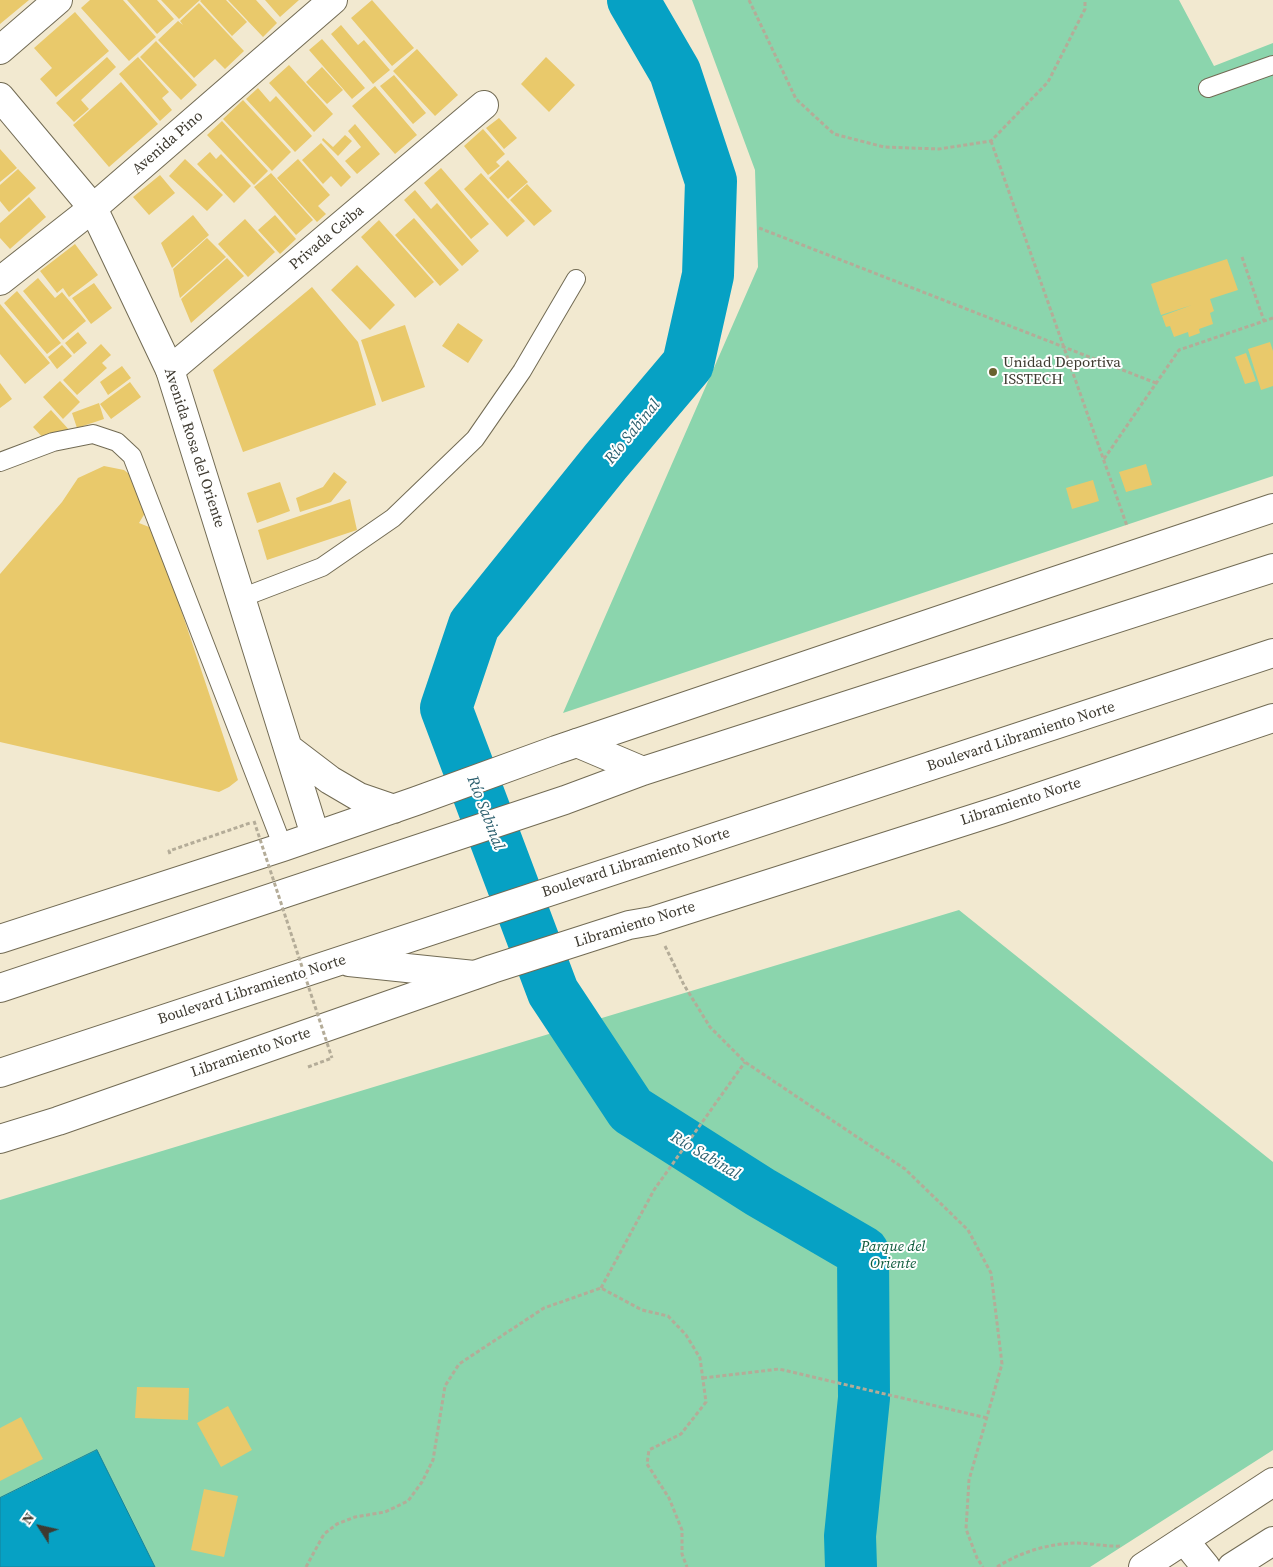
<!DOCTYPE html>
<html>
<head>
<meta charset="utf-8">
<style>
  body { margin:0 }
  #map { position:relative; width:1273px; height:1567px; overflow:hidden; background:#f2e9d0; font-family:"Source Serif 4",serif }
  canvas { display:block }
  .north { position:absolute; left:15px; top:1502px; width:50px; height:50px; -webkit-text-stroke:4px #fff; paint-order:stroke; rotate:305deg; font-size:14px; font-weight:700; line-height:20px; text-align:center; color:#3e3a30 }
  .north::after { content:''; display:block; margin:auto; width:18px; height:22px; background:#3e3a30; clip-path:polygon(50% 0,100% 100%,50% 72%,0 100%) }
</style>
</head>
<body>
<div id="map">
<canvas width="1273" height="1567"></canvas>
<div class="north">N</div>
</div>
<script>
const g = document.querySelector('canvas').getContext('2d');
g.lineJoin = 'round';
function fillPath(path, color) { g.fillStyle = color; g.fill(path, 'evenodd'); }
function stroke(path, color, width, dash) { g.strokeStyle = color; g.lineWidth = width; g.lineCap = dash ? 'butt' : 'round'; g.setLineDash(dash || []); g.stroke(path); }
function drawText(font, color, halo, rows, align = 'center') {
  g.font = font + ' "Source Serif 4",serif'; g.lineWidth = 4; g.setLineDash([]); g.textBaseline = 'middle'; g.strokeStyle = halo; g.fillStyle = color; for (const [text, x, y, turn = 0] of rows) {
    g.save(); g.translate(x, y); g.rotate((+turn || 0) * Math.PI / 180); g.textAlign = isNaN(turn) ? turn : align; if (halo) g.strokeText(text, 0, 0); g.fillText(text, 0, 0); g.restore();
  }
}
fillPath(new Path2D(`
  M692,0H1179L1214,66L1273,43V476L563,713L758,267L755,170Z
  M959,910L1273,1162V1450L1090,1567H0V1200Z`), '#8bd5ad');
const water = new Path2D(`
  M97,1450L155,1567H0V1498Z`);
fillPath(water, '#06a1c4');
stroke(water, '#178298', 1);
stroke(new Path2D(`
  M633,0L675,72L711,181L708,275L688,364L606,461L474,625L446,708L553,992L631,1110L760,1192L863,1252L864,1398L850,1536L851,1567`), '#06a1c4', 52);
fillPath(new Path2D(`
  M0,0H29L0,24Z
  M90,0H123L156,37L129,61L81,8Z
  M127,0H157L174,19L157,34Z
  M161,0H200L179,19Z
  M201,0H226L247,22L232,36L200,1Z
  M228,0H256L277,23L263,37Z
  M265,0H299L280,17Z
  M372,0L414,48L392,66L351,18Z
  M199,3L244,51L225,69L215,59L194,78L158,40L178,21L183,25L180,21Z
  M75,12L109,51L56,97L40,79L52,68L34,48Z
  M341,25L358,45L364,40L390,70L373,84L331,34Z
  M322,39L365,88L352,99L309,50Z
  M156,41L197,85L181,100L140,57Z
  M417,49L458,95L435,116L393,71Z
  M107,57L116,67L81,100L89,109L74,122L56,103Z
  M138,57L169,92L162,98L172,110L160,121L119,74Z
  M546,57L575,85L549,112L521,84Z
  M289,65L333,114L314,132L269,83Z
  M322,67L343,90L327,104L306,82Z
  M394,75L426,113L413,124L380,86Z
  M121,82L158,124L109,167L73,125Z
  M375,86L417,135L395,154L352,106Z
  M258,88L270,102L276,96L312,136L295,152L246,99Z
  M243,100L291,152L272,171L223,119Z
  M499,118L517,138L504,149L486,128Z
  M222,121L268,171L254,185L207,135Z
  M355,124L380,154L357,174L345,161L361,147L348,131Z
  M483,129L505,154L496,162L500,166L488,175L464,146Z
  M345,135L352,141L338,156L322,140L323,138L333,147Z
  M321,143L351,177L341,187L331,176L323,184L302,160Z
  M0,149L17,168L0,182Z
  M210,152L216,159L221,154L251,186L234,203L197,164Z
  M185,159L223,195L207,211L169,176Z
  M298,159L330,195L318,206L326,214L317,222L277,178Z
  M508,160L528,182L508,199L489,178Z
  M441,168L489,224L471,239L424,183Z
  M18,169L36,188L9,212L0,201V185Z
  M271,173L313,220L296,235L254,187Z
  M481,173L525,221L507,237L464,189Z
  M160,175L175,193L149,215L133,197Z
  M527,184L552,211L534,226L510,200Z
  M415,190L431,209L437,203L479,251L462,266L404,200Z
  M29,197L46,217L10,249L0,238V223Z
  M193,215L209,235L172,268L161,243Z
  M275,215L296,239L280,254L258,230Z
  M414,218L459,270L440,286L395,235Z
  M245,219L275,252L248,277L218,244Z
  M379,220L434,282L415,298L361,237Z
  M207,238L226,257L180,298L173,269Z
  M75,244L98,275L69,297L63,288L57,293L40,271Z
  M227,258L244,276L191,323L181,299Z
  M1227,259L1238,290L1210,299L1214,311L1210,313L1213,324L1199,329L1200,333L1189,337L1188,332L1174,337L1170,326L1166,327L1162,316L1192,305L1161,315L1151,284Z
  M357,265L395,305L370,330L331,290Z
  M38,278L55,298L62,292L86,321L63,340L23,291Z
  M94,283L112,308L91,324L72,298Z
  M312,287L358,342L376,405L243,452L213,370Z
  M17,291L61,343L47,354L4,303Z
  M0,304L50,363L25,384L0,354Z
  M458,323L483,340L468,363L442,346Z
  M405,325L425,387L382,402L361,340Z
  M78,332L87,343L74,354L65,343Z
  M1270,342L1273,351V386L1261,390L1248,349Z
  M101,344L111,355L102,363L107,368L77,395L63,380Z
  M62,345L72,356L57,369L48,357Z
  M1246,353L1256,381L1245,384L1235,357Z
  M122,366L131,378L108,395L100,382Z
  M60,381L80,402L63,419L43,397Z
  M130,382L141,397L111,419L100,404Z
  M0,383L12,399L0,408Z
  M99,403L104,419L77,428L72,413Z
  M51,410L72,433L46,441L33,427Z
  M1146,464L1152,485L1126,492L1119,472Z
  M104,466L124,470L143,485L148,508L139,523L154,529L238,780L229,787L219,792L0,742V574L62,502L78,478Z
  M334,472L347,482L331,502L300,512L296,498L323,487Z
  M1093,480L1099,501L1072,509L1066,488Z
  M280,482L290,511L257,523L247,493Z
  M350,499L357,530L267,560L258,530Z
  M137,1387L189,1388L188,1420L135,1418Z
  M228,1406L252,1450L221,1467L197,1423Z
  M21,1417L43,1459L0,1481V1428Z
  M204,1489L238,1496L224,1557L191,1550Z`), '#e9c96b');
const service = new Path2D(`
  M1208,88L1273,65
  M0,462L53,442L93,434L117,442L132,456L283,847
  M241,598L322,567L393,518L475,439L522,371L576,279`);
const minor = new Path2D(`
  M0,50L58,0
  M0,281L93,208L333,0
  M170,370L484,105`);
const tertiary = new Path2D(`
  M0,97L93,208L170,370L315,835
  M288,748L330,780L359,797L394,809
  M0,939L283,847L416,801L556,750L1043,585L1273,508
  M0,1139L58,1121L492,969L629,925L652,921L1000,810L1273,718`);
const secondary = new Path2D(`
  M1184,1540L1206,1567
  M1143,1567L1273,1482
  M1232,1567L1273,1541`);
const trunk = new Path2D(`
  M577,743L643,771
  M349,962L474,975
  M0,988L565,800L643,771L1273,568
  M0,1073L1273,653`);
stroke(service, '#726b54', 20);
stroke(minor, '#726b54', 30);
stroke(tertiary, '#726b54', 30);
stroke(secondary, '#726b54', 30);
stroke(trunk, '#726b54', 30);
stroke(new Path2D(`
  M749,0L796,99L834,134L884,147L939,149L991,141L1048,82L1085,9V0
  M991,141L1127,526
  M759,228L1156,383
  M1242,257L1264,321
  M1104,459L1179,350L1273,318
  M170,854L169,851L250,823
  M665,946L684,985L710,1027L745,1062L905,1169L968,1230L991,1273L1002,1364L969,1480L966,1529L977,1558L983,1567
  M308,1067L332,1058
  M601,1288L654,1190L745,1062
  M703,1378L779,1369L987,1418
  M306,1567L324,1534L337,1524L355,1517L385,1512L408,1501L422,1482L433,1460L445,1386L459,1364L544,1308L601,1288L642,1310L668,1316L686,1335L700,1358L706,1402L681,1434L649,1450L647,1464L669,1498L682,1530V1554L687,1567
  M997,1567C1021,1552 1047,1544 1075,1543C1091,1543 1106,1547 1122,1546`), '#b4ac98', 3, [4, 2.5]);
stroke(service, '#fff', 18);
stroke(minor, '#fff', 28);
stroke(tertiary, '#fff', 28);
stroke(secondary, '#fff', 28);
stroke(trunk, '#fff', 28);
stroke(new Path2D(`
  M254,821L332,1058`), '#b4ac98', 3, [4, 2.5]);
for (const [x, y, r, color] of [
  [993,372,5,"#69622f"]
]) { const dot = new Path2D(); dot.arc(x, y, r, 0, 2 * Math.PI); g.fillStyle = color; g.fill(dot); stroke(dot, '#fff', 2); }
drawText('15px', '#3e3a30', '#fff', [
  ["Avenida Pino",168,143,-41],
  ["Privada Ceiba",327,238,-40],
  ["Avenida Rosa del Oriente",194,448,72],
  ["Boulevard Libramiento Norte",1021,737,-18],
  ["Libramiento Norte",1021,802,-18],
  ["Boulevard Libramiento Norte",636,863,-18],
  ["Libramiento Norte",635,925,-17],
  ["Boulevard Libramiento Norte",252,990,-18],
  ["Libramiento Norte",251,1053,-19]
]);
drawText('15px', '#3e3a30', '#fff', [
  ["Unidad Deportiva",1003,363],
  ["ISSTECH",1003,380]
], 'left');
drawText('italic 15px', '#0c5a3a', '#fff', [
  ["Parque del",893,1247],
  ["Oriente",893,1264]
]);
drawText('italic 16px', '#2c5f6e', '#fff', [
  ["Río Sabinal",633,432,-51],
  ["Río Sabinal",485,813,69],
  ["Río Sabinal",705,1156,31]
]);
</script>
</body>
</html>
